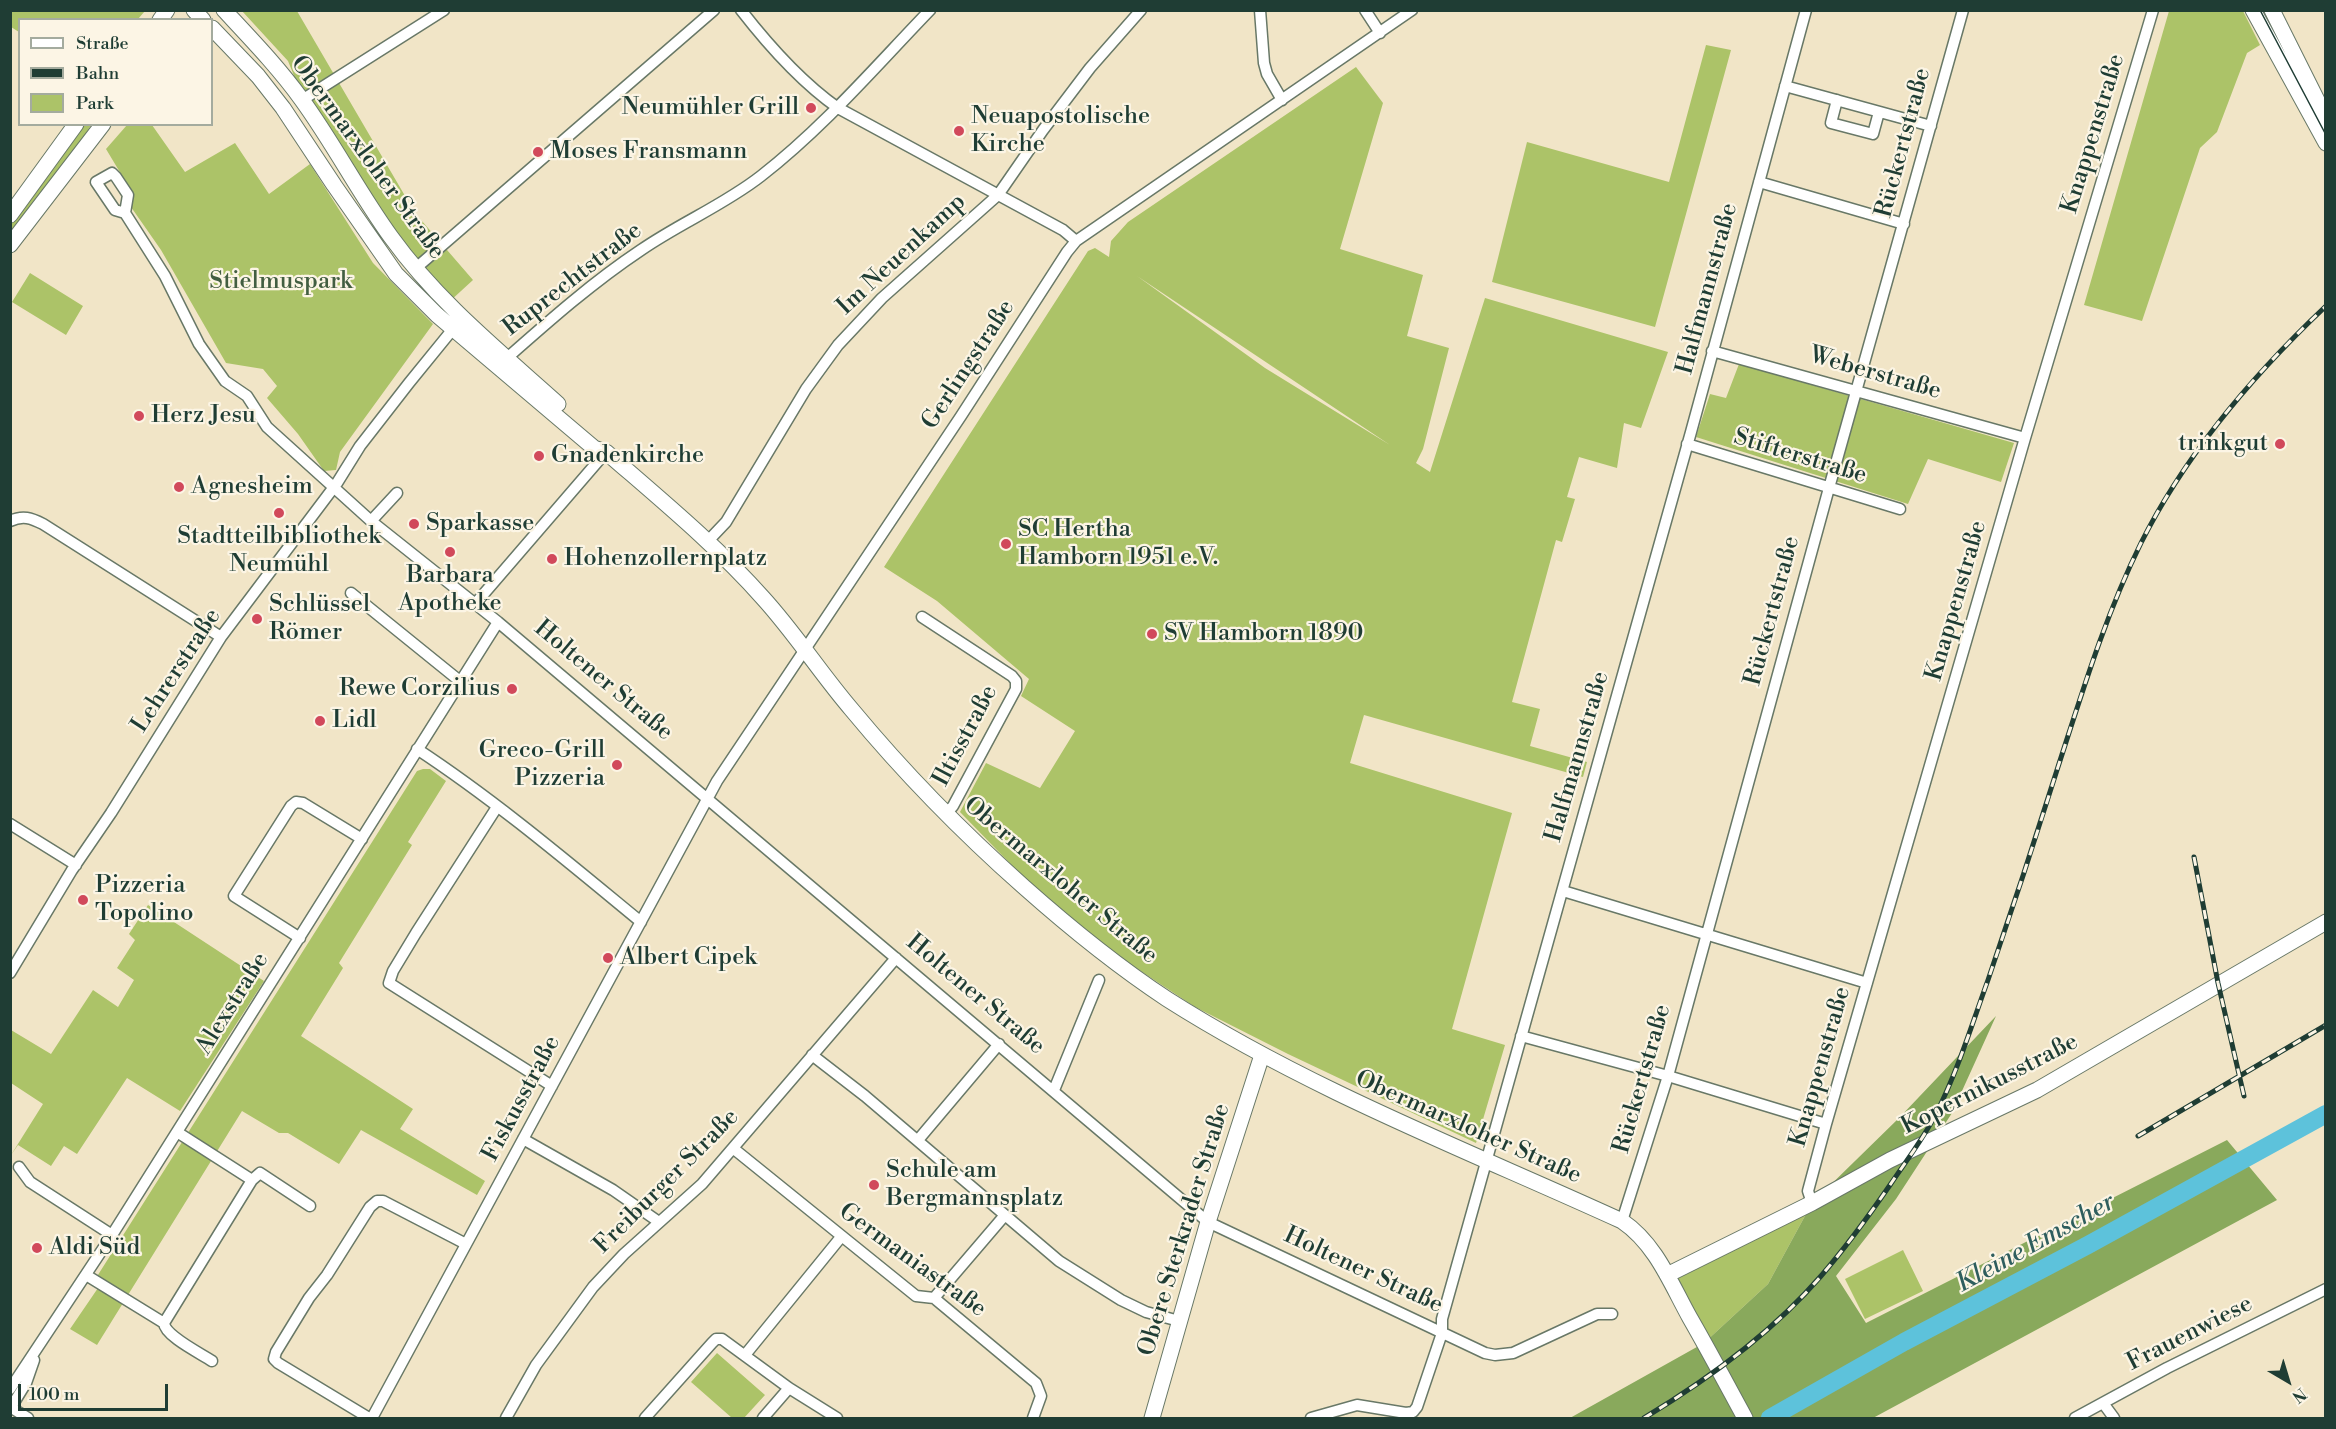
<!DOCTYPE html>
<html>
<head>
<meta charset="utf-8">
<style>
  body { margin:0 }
  #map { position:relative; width:2336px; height:1429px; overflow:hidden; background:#f1e5c7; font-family:"Libre Bodoni",serif }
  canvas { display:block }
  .frame { position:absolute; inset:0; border:12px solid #1f3d34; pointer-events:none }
  .legend { position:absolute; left:18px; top:18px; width:195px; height:108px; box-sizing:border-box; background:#fcf5e5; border:2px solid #a4ab9e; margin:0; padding:8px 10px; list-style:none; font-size:18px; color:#1f3d34 }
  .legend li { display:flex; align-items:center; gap:12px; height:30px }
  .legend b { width:30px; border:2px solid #a4ab9e }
  .north { position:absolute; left:2258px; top:1351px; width:60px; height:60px; -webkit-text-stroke:4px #fcf5e5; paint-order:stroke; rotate:142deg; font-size:16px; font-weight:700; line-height:24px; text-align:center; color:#1f3d34 }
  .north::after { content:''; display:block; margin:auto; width:21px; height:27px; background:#1f3d34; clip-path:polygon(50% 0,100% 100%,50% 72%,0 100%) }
  .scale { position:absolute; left:18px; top:1384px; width:150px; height:27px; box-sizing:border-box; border:3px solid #1f3d34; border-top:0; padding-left:8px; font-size:18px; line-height:21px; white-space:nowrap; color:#1f3d34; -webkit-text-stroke:4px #fcf5e5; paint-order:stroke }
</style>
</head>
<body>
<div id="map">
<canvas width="2336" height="1429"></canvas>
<div class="frame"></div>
<ul class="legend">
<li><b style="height:8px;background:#fff"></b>Straße</li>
<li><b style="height:8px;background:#1f3d34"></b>Bahn</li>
<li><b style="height:16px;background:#acc368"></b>Park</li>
</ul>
<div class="north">N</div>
<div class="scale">100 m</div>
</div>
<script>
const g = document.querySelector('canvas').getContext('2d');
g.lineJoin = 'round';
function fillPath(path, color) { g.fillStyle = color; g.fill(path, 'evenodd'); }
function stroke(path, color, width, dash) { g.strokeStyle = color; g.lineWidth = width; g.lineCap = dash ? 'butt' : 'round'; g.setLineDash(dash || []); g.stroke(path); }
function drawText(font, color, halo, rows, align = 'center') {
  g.font = font + ' "Libre Bodoni",serif'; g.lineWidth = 4.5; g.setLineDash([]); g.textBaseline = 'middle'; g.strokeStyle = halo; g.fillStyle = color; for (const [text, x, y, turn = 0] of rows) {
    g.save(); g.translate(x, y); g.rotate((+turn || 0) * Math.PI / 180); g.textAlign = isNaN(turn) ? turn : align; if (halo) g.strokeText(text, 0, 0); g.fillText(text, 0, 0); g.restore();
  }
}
fillPath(new Path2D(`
  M11,10H145V11L138,19L20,20L19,32L11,27Z
  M242,11H297L415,213L473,280L449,302L416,265L303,98L288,61Z
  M2169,11H2243L2260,45L2247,53L2217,132L2200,148L2142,321L2084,305Z
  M1706,45L1731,50L1655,327L1492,282L1527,142L1669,182Z
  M1356,67L1383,103L1340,249L1423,275L1407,336L1449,348L1423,449L1416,463L1430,472L1485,298L1668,352L1641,428L1624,423L1617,468L1579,457L1567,497L1575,499L1562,542L1556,540L1512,702L1540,709L1530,746L1587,762L1583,777L1364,715L1350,763L1512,813L1452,1029L1505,1045L1476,1143L1288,1054L1195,1007L1121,958L1028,882L960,812L986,763L1040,788L1075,731L1021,696L1029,679L937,601L884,567L1088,251L1095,248L1109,257L1111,241L1128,222ZM1137,276L1390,445L1265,368Z
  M82,125H91L78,146L11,236V223Z
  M127,125H152L185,172L235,143L269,194L310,164L373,263L433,324L340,452L336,470L324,471L298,434L267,398L277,386L263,369L226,363L161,250L131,207L133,194L106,149Z
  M30,273L83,306L66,335L12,302Z
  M1739,364L2014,443L2001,482L1928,459L1908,504L1696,437L1710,394L1726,398Z
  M423,769H430L446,781L408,842L412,845L339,963L343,968L301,1036L413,1109L400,1129L485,1181L477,1195L361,1130L339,1164L288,1133H279L242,1111L97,1345L70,1329L98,1288L96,1278L417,771Z
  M148,905L264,981L180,1111L127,1078L77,1154L64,1146L51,1166L18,1145L11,1155L43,1104L11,1083V1030L51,1054L93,990L118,1007L134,980L117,968L135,940L129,934Z
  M1812,1203L1768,1284L1704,1343L1667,1275Z
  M1903,1250L1923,1291L1865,1319L1845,1279Z
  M717,1353L765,1395L744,1418H732L691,1382Z`), '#acc368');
fillPath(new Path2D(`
  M1996,1016L1952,1113L1896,1199L1836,1276L1866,1323L2227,1140L2277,1200L1873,1418H1570L1704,1343L1768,1284L1812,1203L1899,1118Z`), '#89a95c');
stroke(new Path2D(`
  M1770,1418L1904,1342L2088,1245L2326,1114`), '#5dc2db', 18);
const street = new Path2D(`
  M741,10C769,46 801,82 838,108L1063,230L1076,241
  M1260,10L1264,63L1267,74L1282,100
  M1365,10L1380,33
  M1785,86L1931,126
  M302,100L444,10
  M1837,100L1831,123L1873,134L1879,112
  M1759,182L1904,224
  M125,213L128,195L116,177L112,173L96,182L115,210L125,213L165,276L199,344L225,381L247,396L267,427L371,521L498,622L1208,1222L1485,1353L1495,1355L1513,1353L1597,1314H1612
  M416,268L714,10
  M1712,351L2025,438
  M507,358C550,320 593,282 641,250C680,223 724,205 761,176C824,127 875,67 930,10
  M1687,444L1900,509
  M10,521C23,515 31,518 43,524L221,637
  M371,521L397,493
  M707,542L726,522L806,389L838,345L882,298L998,195L1043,130L1090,68L1141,10
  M351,593L461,682
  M475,604L606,452
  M922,617L1012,676L1016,681V689L953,806L946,814
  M417,749C496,801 568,862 641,922
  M497,807L416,933L393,971L389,983L552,1086
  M10,824L76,865
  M1563,891L1867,983
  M300,938L234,896L291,806L296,802L303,803L362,839
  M10,973L72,870L111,813L221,637L337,483L360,446L409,383L457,324
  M1521,1036L1668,1076L1826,1124
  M812,1055L865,1096L1059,1261L1121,1300L1146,1312L1179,1321
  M1054,1090L1099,980
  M523,1139L613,1190L659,1222
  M918,1140L999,1044
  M734,1149L916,1296L934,1298L1036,1383L1041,1396L1033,1418
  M19,1167L30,1182L112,1235
  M252,1180L260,1173L310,1206
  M1812,1203L1808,1191L1826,1124L2025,438L2153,10
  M1622,1221L1668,1076L1829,488L1963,10
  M86,1275L164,1323L252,1180L177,1132
  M934,1298L1005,1215
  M164,1323C165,1336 200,1353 212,1361
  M745,1355L841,1237
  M10,1389L112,1235L498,622
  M2103,1403L2114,1418
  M10,1407L28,1418
  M10,1409L26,1383L34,1360
  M369,1418L278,1363L274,1359L276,1352L309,1298L327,1275L370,1207L377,1201H383L466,1244
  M372,1418L717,781L961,416L1067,252L1076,241L1412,10
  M506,1418L536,1365L593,1287L624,1254L702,1184L896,958
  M645,1418L712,1343L716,1339H722L789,1388L837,1418
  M763,1418L789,1388
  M1311,1418L1357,1405L1406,1413L1413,1412L1417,1407L1442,1333V1319L1691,432L1806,10
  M2075,1418L2167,1368L2326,1289`);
const secondary = new Path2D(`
  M194,10L203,20
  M224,10C251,39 279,68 302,100C334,144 359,193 391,237C437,301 499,351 558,404
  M2253,10L2326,143
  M2272,10L2326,118
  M160,20L167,10
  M212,28L258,76L283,108L334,185L396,274L437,315L594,448L606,452C660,499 716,545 763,598C795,633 821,674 852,710C905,774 962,832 1024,887C1069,927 1117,966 1167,999C1310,1090 1469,1151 1622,1221C1656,1244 1671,1284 1690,1318C1709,1351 1727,1385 1745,1418
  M10,215L76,124
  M10,245L103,124
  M1667,1275L1812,1203L1890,1160L2037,1090L2326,922
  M1152,1418L1208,1222L1262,1055`);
stroke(street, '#687867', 13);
stroke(secondary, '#687867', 17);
stroke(street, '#fff', 10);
stroke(secondary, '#fff', 15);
stroke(new Path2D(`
  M2260,10L2326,135`), '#1f3d34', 1.5);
const rail = new Path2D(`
  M2194,857L2218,983L2244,1096
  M2138,1136L2326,1025
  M1644,1418C1707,1380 1772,1333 1821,1276C1846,1247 1868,1217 1890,1185C1906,1161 1924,1138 1937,1112C1958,1070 1972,1024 1988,980C2012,910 2035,840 2057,770C2082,693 2105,616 2141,543C2186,453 2253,375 2326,306`);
stroke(rail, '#1f3d34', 5);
stroke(rail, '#fcf5e5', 3, [9]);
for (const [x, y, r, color] of [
  [811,108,6,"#d1495b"],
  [959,131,6,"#d1495b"],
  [538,152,6,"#d1495b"],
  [139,416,6,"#d1495b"],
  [2280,444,6,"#d1495b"],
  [539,456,6,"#d1495b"],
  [179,487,6,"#d1495b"],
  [279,513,6,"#d1495b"],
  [414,524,6,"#d1495b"],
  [1006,544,6,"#d1495b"],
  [450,552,6,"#d1495b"],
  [552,559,6,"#d1495b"],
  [257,619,6,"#d1495b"],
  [1152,634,6,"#d1495b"],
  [512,689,6,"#d1495b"],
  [320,721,6,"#d1495b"],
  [617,765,6,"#d1495b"],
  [83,900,6,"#d1495b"],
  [608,958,6,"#d1495b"],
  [874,1185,6,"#d1495b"],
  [37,1248,6,"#d1495b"]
]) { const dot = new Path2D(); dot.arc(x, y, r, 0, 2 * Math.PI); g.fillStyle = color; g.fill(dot); stroke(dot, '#fcf5e5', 2); }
drawText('24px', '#1f3d34', '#fcf5e5', [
  ["Neumühler Grill",799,108,"right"],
  ["Neuapostolische",971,117],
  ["Kirche",971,145],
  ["Moses Fransmann",550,152],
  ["Herz Jesu",151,416],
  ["trinkgut",2268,444,"right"],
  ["Gnadenkirche",551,456],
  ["Agnesheim",191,487],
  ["Sparkasse",426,524],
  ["SC Hertha",1018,530],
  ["Hamborn 1951 e.V.",1018,558],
  ["Stadtteilbibliothek",279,537,"center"],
  ["Neumühl",279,565,"center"],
  ["Hohenzollernplatz",564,559],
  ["Barbara",450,576,"center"],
  ["Apotheke",450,604,"center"],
  ["Schlüssel",269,605],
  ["Römer",269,633],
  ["SV Hamborn 1890",1164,634],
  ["Rewe Corzilius",500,689,"right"],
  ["Lidl",332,721],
  ["Greco-Grill",605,751,"right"],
  ["Pizzeria",605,779,"right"],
  ["Pizzeria",95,886],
  ["Topolino",95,914],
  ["Albert Cipek",620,958],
  ["Schule am",886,1171],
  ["Bergmannsplatz",886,1199],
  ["Aldi Süd",49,1248]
], 'left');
drawText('24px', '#1f3d34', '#fcf5e5', [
  ["Knappenstraße",2094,134,-73],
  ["Rückertstraße",1904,143,-75],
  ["Obermarxloher Straße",367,158,54],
  ["Im Neuenkamp",902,255,-43],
  ["Ruprechtstraße",573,280,-38],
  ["Halfmannstraße",1708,289,-75],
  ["Gerlingstraße",969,365,-57],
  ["Weberstraße",1875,374,16],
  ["Stifterstraße",1800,457,17],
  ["Knappenstraße",1957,601,-74],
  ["Rückertstraße",1773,611,-75],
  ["Lehrerstraße",177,671,-57],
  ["Holtener Straße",603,681,40],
  ["Iltisstraße",966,736,-62],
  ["Halfmannstraße",1578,757,-74],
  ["Obermarxloher Straße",1060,881,40],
  ["Holtener Straße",975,995,40],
  ["Alexstraße",233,1004,-58],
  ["Knappenstraße",1821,1067,-74],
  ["Rückertstraße",1643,1079,-74],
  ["Kopernikusstraße",1990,1085,-27],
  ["Fiskusstraße",522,1099,-62],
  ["Obermarxloher Straße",1468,1128,24],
  ["Freiburger Straße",667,1182,-45],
  ["Obere Sterkrader Straße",1185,1230,-73],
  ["Germaniastraße",912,1261,36],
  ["Holtener Straße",1363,1271,25],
  ["Frauenwiese",2190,1334,-27]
]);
drawText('24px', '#425e41', '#fcf5e5', [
  ["Stielmuspark",281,282]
]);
drawText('italic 26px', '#2e5e5e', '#fcf5e5', [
  ["Kleine Emscher",2036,1244,-29]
]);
</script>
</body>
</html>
